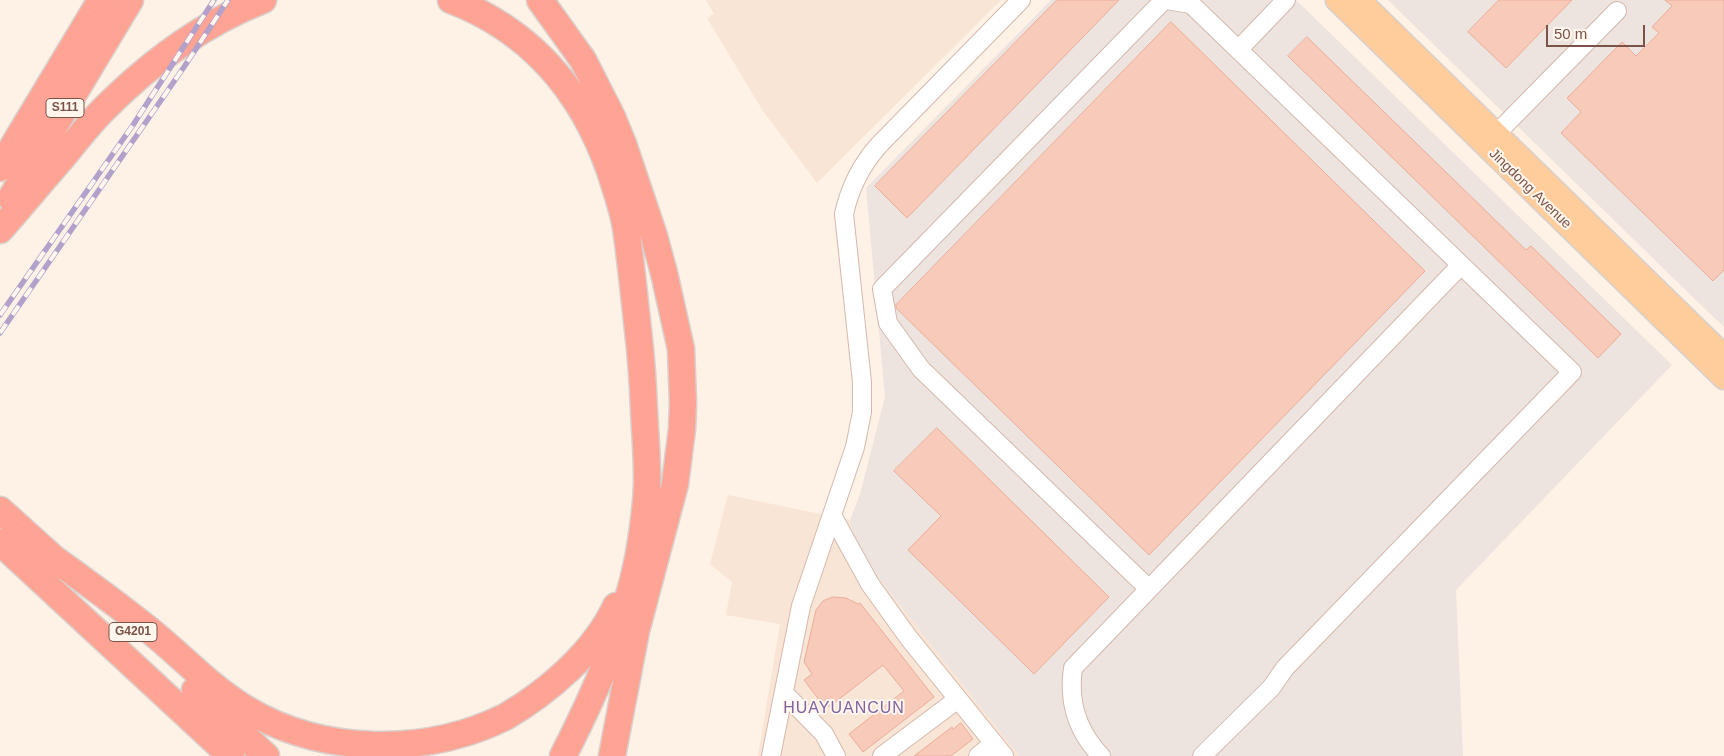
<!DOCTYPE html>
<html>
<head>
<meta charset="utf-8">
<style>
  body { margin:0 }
  #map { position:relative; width:1724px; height:756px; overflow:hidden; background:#fef1e5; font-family:Helvetica,sans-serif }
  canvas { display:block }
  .scale { position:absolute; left:1546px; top:25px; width:99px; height:22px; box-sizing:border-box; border:2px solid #7b5247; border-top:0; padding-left:6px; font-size:15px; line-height:18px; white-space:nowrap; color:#7b5247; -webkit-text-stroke:4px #fff6ed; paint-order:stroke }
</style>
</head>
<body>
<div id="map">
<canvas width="1724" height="756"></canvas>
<div class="scale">50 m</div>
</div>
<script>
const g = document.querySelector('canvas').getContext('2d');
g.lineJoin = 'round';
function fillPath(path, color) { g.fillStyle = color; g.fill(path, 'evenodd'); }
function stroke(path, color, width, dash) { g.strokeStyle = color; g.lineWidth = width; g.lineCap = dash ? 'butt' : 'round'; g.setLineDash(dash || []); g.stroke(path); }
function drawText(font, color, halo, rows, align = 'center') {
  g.font = font + ' Helvetica,sans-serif'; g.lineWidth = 4; g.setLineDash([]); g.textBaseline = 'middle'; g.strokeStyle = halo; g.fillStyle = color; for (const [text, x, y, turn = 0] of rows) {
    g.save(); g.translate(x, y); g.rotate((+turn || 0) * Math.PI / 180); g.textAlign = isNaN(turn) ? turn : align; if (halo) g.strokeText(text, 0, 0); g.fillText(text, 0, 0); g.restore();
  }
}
fillPath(new Path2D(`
  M706,0H1001L817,183L763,111L707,18L714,14Z
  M728,495L850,520L855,540L881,581L1019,756H758L780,624L726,615L732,582L710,564Z`), '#f9e5d5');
fillPath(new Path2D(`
  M1051,0H1296L1672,365L1456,590L1463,756H1019L881,581L855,539L850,520L860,494L885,397L866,188Z
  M1388,0H1724V327L1703,307Z`), '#eee4df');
const building = new Path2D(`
  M1057,0H1119L907,218L875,186Z
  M1499,0H1572L1506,68L1468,32Z
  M1665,0H1724V270L1713,281L1561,133L1581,112L1567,98L1622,42L1636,56L1659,33L1652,27L1672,6Z
  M1171,22L1425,271L1149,555L896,308V305Z
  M1307,37L1526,250L1531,246L1621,334L1598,358L1288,56Z
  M937,428L1109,597L1034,674L908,550L941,516L894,471Z
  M833,597L846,598L858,604L860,603L934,697L863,752L849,734L904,691L883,665L829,707L826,703L823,705L804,680L812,674L804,662L816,610L823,601Z
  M961,723L973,739L951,756H914L952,727L953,729Z`);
fillPath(building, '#f7cab9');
stroke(building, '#ebad98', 1);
const minor = new Path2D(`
  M1167,0L1191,4L1572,372L1285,668L1271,688L1202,756
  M1239,49L1286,0
  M1496,134L1617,11
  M832,515L870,584L908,637L1004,756
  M1149,589L921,369L888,323L882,289L1164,0
  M784,693L824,734L836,756
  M771,756L801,606L855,447L862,412V382L844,214C850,187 861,165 879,145L1021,0
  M882,756L958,699
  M978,756L994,743
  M1101,756C1077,731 1068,702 1073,668L1461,265`);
const major = new Path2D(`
  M1337,0L1724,378
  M1359,0L1724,356`);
const highway = new Path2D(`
  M451,0C532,31 582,91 610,171C616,190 623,209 626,228C631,262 634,296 638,330C641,356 643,383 644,410C645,431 647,453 647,474C648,500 643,528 639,554C625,625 596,692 563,756
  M540,0L583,60L612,117L623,144L654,236L664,273L681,349L683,403L682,429L675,484L636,631L612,756
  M0,168L101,0
  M11,198L130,0
  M0,230C21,206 41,182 62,158C76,141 89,124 104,109C149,64 204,23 263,0
  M0,510L62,566
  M0,542L231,756
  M49,555C81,578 113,601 143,625C178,652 208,686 246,709C323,755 426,756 505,717C548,692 595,652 616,606
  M195,690L266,756`);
stroke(minor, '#d4b9ac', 20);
stroke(major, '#dacfcb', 25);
stroke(highway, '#dacfcb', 29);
stroke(minor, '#fff', 18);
stroke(major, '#ffcd9b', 22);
stroke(highway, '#ffa395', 26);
const rail = new Path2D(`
  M0,315L133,125L214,0
  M0,333L184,67L228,0`);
stroke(rail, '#b2a1ca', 5.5);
stroke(rail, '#fff6ed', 4, [11]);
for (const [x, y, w] of [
  [65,108,38],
  [133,632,48]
]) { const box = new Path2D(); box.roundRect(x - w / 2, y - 9.5, w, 19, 4); g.fillStyle = '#fff6ed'; g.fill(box); stroke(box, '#7b5247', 1); }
drawText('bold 12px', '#7b5247', null, [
  ["S111",65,108],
  ["G4201",133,632]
]);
drawText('14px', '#7b5247', '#fff6ed', [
  ["Jingdong Avenue",1530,189,44]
]);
g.letterSpacing = '1px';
drawText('16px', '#82629f', '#fff6ed', [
  ["HUAYUANCUN",844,709]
]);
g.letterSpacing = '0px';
</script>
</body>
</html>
